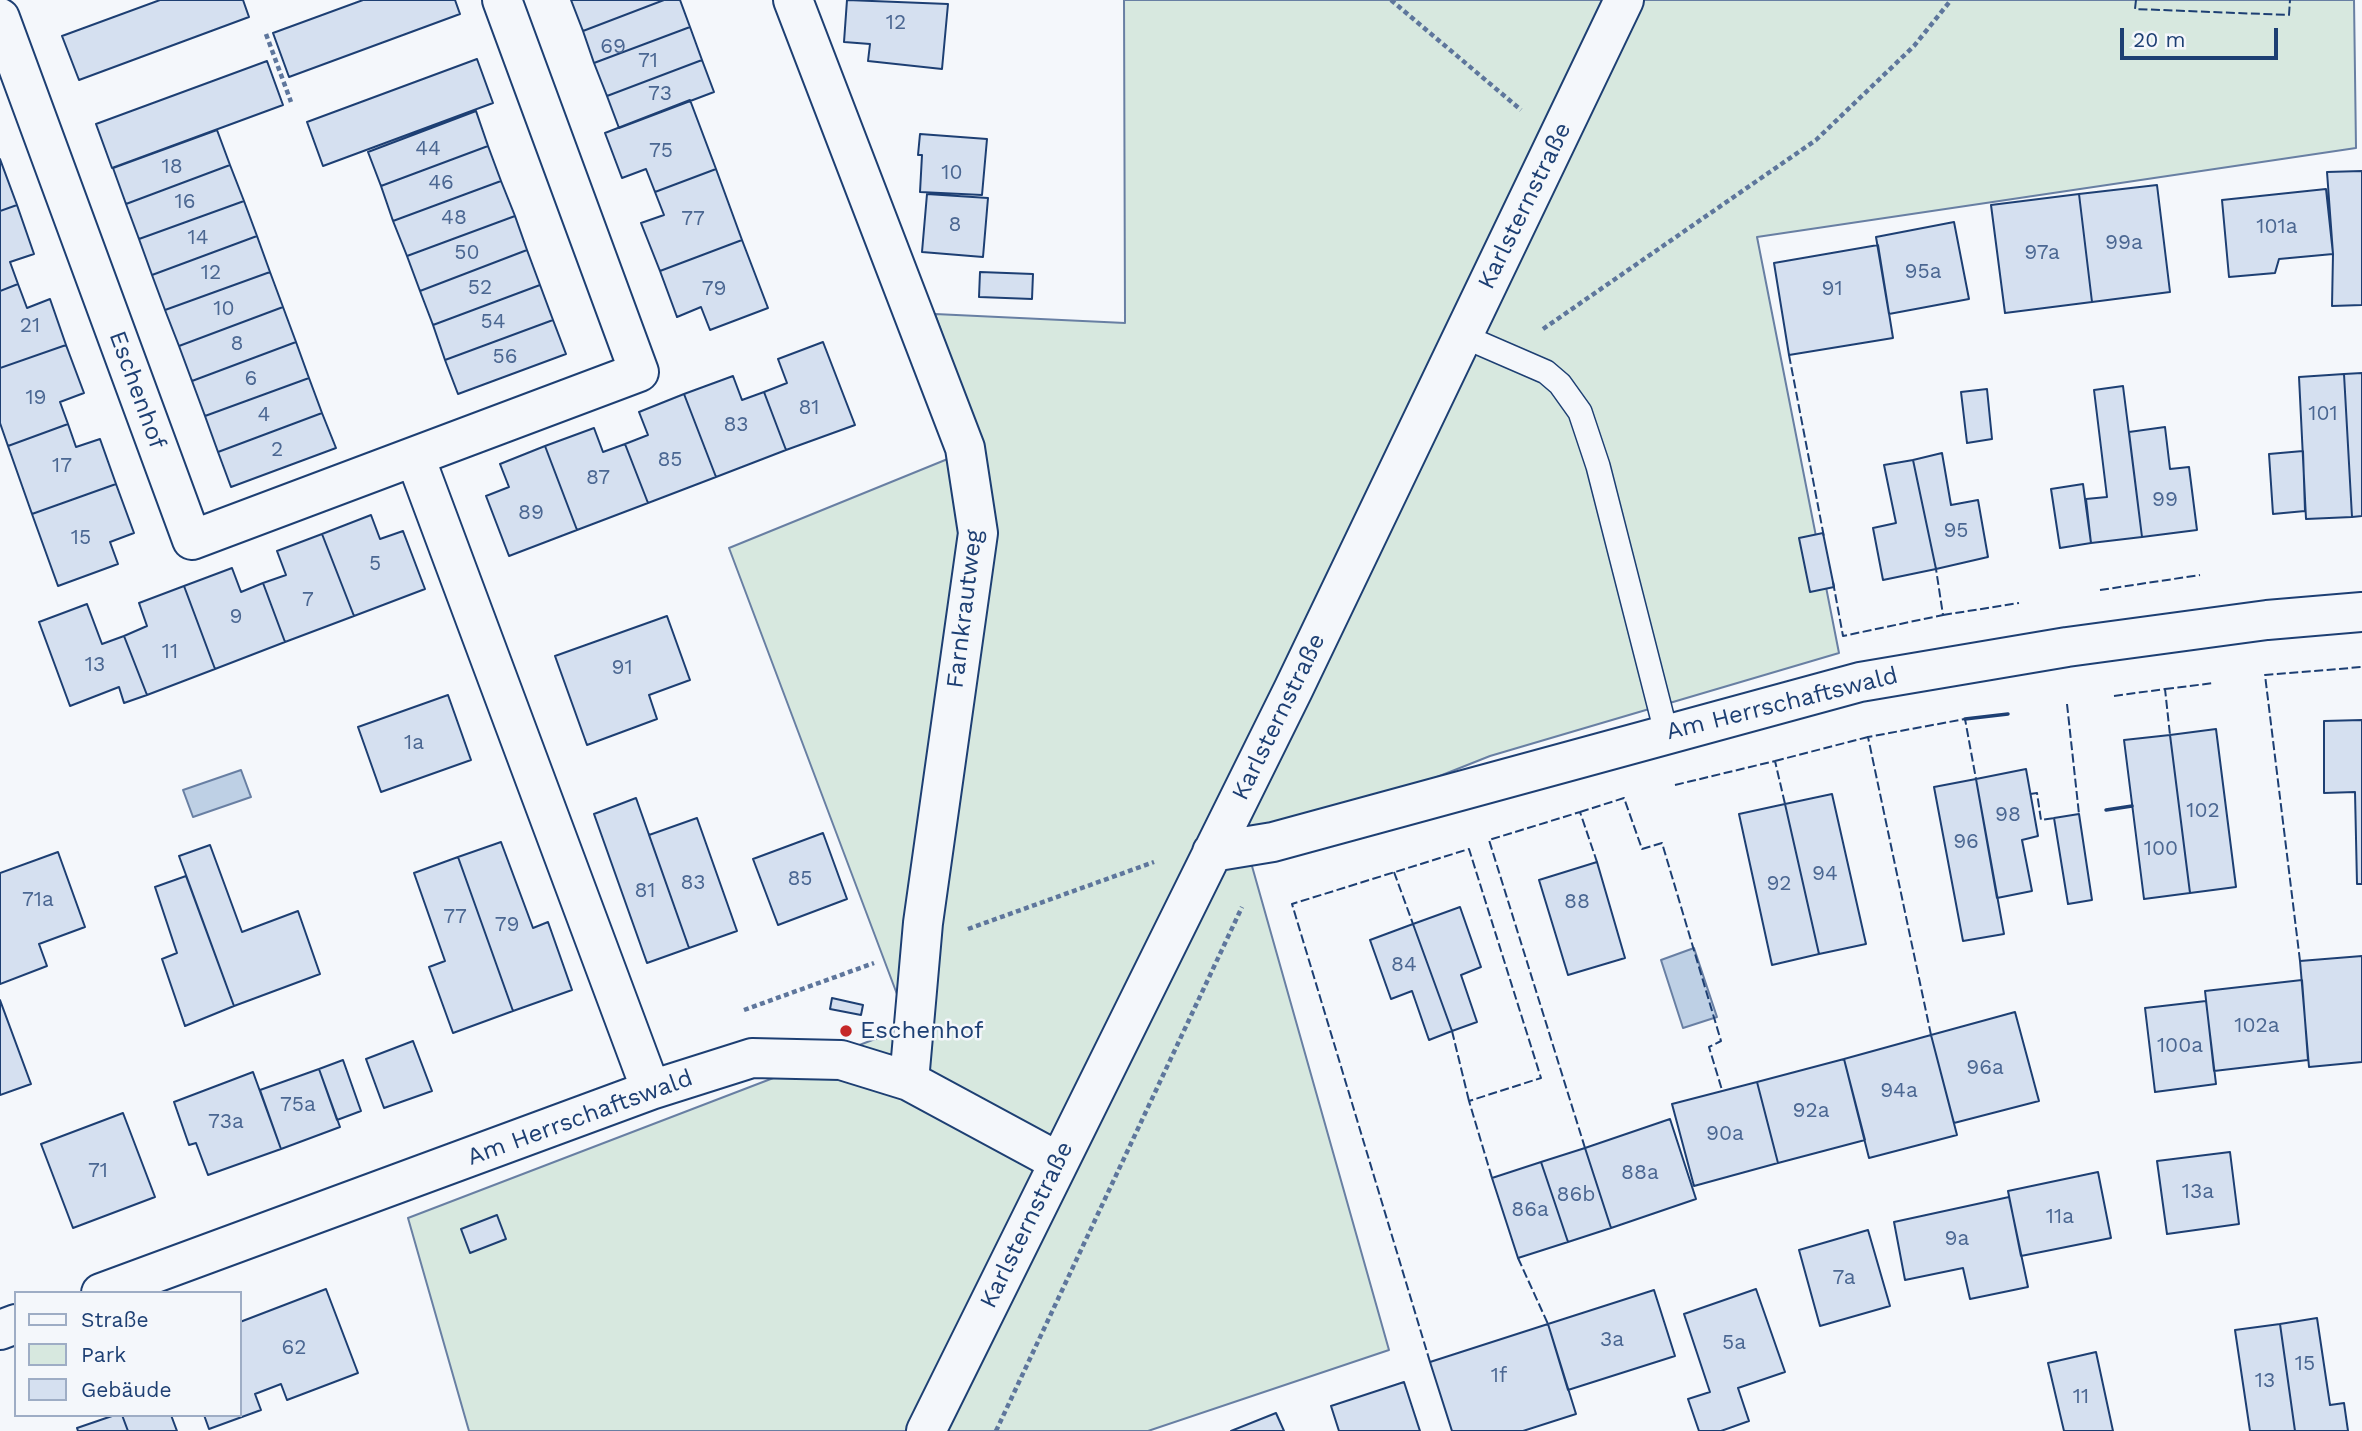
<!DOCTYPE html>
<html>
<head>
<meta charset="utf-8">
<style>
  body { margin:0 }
  #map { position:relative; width:2362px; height:1431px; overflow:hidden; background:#f4f7fb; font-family:"Work Sans",sans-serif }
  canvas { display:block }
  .legend { position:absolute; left:14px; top:1291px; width:228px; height:126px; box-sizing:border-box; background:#f4f7fb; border:2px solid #9eadc5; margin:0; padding:9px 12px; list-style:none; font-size:21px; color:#1d3f73 }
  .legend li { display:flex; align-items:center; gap:14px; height:35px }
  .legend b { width:35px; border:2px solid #9eadc5 }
  .scale { position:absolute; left:2120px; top:28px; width:158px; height:32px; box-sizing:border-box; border:4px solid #1d3f73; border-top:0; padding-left:9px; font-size:21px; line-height:24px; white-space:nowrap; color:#1d3f73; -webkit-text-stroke:5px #f4f7fb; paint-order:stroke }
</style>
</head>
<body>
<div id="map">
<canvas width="2362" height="1431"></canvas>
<ul class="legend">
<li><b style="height:9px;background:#f4f7fb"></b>Straße</li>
<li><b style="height:19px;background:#d7e8df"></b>Park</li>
<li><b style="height:19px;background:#d5e0f0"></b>Gebäude</li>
</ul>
<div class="scale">20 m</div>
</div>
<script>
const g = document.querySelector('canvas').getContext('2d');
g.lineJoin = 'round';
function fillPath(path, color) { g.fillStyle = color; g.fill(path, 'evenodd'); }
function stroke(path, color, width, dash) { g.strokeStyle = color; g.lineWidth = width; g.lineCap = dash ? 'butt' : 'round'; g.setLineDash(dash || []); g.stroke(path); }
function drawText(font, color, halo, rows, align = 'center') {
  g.font = font + ' "Work Sans",sans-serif'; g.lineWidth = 5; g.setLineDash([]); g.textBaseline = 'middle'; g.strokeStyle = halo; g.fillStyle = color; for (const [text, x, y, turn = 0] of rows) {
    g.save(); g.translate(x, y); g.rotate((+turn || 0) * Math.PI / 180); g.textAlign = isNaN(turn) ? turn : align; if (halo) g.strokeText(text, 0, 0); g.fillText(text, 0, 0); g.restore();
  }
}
const green = new Path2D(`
  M1124,0H2354L2356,148L1757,237L1839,653L1490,756L1248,852L1389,1350L1148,1431H469L408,1218L909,1026L729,548L982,445L935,314L1125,323Z`);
fillPath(green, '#d7e8df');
stroke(green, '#687fa3', 2);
const water = new Path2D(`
  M241,770L251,797L193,817L183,790Z
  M1694,948L1717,1017L1683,1028L1661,960Z`);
fillPath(water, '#bed0e5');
stroke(water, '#687fa3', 2);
const building = new Path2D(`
  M160,0H243L249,17L79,80L62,36Z
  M363,0H455L460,14L289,77L273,33Z
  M571,0H664L583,31Z
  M664,0H680L690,27L594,63L583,31Z
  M847,0L948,4L942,69L868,61L870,44L844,42Z
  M690,27L702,60L607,96L594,63Z
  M477,59L493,103L323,166L307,122Z
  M702,60L714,92L619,128L607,96Z
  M267,61L283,105L112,168L96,124Z
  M690,100L716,169L655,192L646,169L622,178L605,133Z
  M476,111L488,146L381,186L368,152Z
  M217,130L230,165L126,204L113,168Z
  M920,134L987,139L982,195L920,192L922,155H918Z
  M488,146L501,181L393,221L381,186Z
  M0,159L17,205L0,211Z
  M230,165L244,201L139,239L126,204Z
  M716,169L742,240L660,271L641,223L664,215L655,192Z
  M2362,171V305L2332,306L2333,254L2327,172Z
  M501,181L515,216L407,256L393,221Z
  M2157,185L2170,292L2092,302L2079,194Z
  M2326,189L2333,254L2279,259L2275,273L2229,277L2222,200Z
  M927,194L988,198L983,257L922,252Z
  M2079,194L2092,302L2005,313L1991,205Z
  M244,201L257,236L152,275L139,239Z
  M17,205L34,254L10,262L18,284L0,291V211Z
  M515,216L527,250L420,291L407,256Z
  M1954,222L1969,299L1889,314L1876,237Z
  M257,236L270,272L165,310L152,275Z
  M742,240L768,308L710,330L701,307L677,317L660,271Z
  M1878,245L1893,338L1789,355L1774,263Z
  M527,250L540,285L433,325L420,291Z
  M270,272L283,307L179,346L165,310Z
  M980,272L1033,274L1032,299L979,297Z
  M18,284L27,308L50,299L66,345L0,368V291Z
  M540,285L553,320L445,360L433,325Z
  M283,307L296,342L192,381L179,346Z
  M553,320L566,354L458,394L445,360Z
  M296,342L309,378L205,416L192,381Z
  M823,342L855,425L786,450L764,392L787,383L778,359Z
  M66,345L84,393L60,402L68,424L8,446L0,423V368Z
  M2362,373V516L2352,517L2344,374Z
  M2344,374L2352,517L2306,519L2299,377Z
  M733,376L742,400L764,392L786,450L716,477L684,394Z
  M309,378L322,413L218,452L205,416Z
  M2123,386L2142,537L2091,543L2086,499L2107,497L2094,390Z
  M1987,389L1992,439L1967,443L1961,392Z
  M684,394L716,477L648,503L625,444L648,435L639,412Z
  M322,413L336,448L231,487L218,452Z
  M68,424L76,447L100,439L116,484L32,514L8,446Z
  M2165,427L2170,469L2189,467L2197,530L2142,537L2129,432Z
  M594,428L603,452L625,444L648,503L577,530L545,446Z
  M545,446L577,530L509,556L486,496L509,487L500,464Z
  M2303,451L2305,511L2273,514L2269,454Z
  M1942,453L1951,505L1978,500L1988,557L1936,569L1913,460Z
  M1913,460L1936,569L1883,580L1873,528L1896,523L1884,465Z
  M116,484L134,533L110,542L118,564L58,586L32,514Z
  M2083,484L2091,543L2060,548L2051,489Z
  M371,515L380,539L403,531L425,589L354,616L322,534Z
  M1823,533L1834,587L1810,592L1799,538Z
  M322,534L354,616L285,642L263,583L286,575L277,551Z
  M232,568L241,592L263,583L285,642L215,669L184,586Z
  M184,586L215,669L147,695L124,636L147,626L139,603Z
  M87,604L102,644L124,636L147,695L124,703L119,687L70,706L39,622Z
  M667,616L690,680L649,695L657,719L587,745L555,656Z
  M448,695L471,760L381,792L358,727Z
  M2362,720V884H2357L2355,792L2324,793V721Z
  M2216,729L2236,887L2190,893L2170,735Z
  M2170,735L2190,893L2144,899L2124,740Z
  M2026,769L2038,836L2022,840L2032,891L1997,898L1976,779Z
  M1976,779L2004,934L1963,941L1934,787Z
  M1832,794L1866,944L1819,954L1785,804Z
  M636,798L689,948L647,963L594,814Z
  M1785,804L1819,954L1772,965L1739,814Z
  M2079,814L2092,900L2068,904L2054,818Z
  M697,818L737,931L689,948L649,835Z
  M823,833L847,899L778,925L753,859Z
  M501,842L533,928L548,922L572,990L513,1011L458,857Z
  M210,845L242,932L298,911L320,974L234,1006L179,856Z
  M58,852L85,927L39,944L47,966L0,984V873Z
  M458,857L513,1011L453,1033L429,967L445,961L414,873Z
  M1597,862L1625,958L1568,975L1539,880Z
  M186,876L234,1006L185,1026L162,959L177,953L155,887Z
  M1460,907L1481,967L1461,975L1477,1022L1452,1031L1413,924Z
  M1413,924L1452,1031L1429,1040L1412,991L1391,999L1370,940Z
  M2362,956V1062L2309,1067L2300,961Z
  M2302,980L2308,1060L2214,1071L2205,991Z
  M832,998L863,1005L861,1015L830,1009Z
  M0,1000L31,1084L0,1095Z
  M2206,1001L2216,1084L2155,1092L2145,1008Z
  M2015,1012L2039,1101L1954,1123L1931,1035Z
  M1931,1035L1957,1135L1869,1158L1844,1059Z
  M413,1041L432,1091L384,1108L366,1059Z
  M1844,1059L1865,1140L1778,1163L1757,1082Z
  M343,1060L361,1111L337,1120L319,1069Z
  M319,1069L340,1127L281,1149L260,1090Z
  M253,1072L281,1149L208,1175L196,1143L189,1145L174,1102Z
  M1757,1082L1778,1163L1694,1186L1672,1104Z
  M123,1113L155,1197L73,1228L41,1144Z
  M1670,1119L1696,1199L1611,1228L1585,1148Z
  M1585,1148L1611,1228L1568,1242L1541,1162Z
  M2230,1152L2239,1224L2167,1234L2157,1161Z
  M1541,1162L1568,1242L1518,1258L1492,1178Z
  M2098,1172L2111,1238L2021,1256L2008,1191Z
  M2009,1197L2028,1287L1970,1299L1963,1268L1905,1280L1894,1222Z
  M497,1215L506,1239L470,1253L461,1229Z
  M1868,1230L1890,1306L1820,1326L1799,1250Z
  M326,1289L358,1373L287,1400L281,1384L255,1394L261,1410L209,1429L204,1415H240V1322Z
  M1756,1289L1785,1372L1738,1388L1749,1421L1721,1431H1699L1688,1399L1710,1392L1684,1314Z
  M1654,1290L1675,1356L1568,1390L1548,1324Z
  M2317,1318L2330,1405L2344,1403L2348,1431H2295L2280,1324Z
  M1548,1324L1576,1414L1523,1431H1452L1430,1362Z
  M2280,1324L2295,1431H2250L2235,1330Z
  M2096,1352L2113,1431H2064L2048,1363Z
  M1404,1382L1420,1431H1339L1331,1406Z
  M1276,1413L1284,1431H1231Z
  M115,1415H122L128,1431H78L77,1428Z
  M122,1415H171L177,1431H128Z`);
fillPath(building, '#d5e0f0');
stroke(building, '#1d3f73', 2);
const service = new Path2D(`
  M1463,336L1546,372L1560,384L1580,412L1598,466L1666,732`);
const minor = new Path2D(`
  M793,0L965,448L978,533L923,923L909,1081
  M0,18L192,540L639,372L502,0
  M415,457L651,1090
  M101,1293L651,1090L752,1058L841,1060L909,1081L1057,1161
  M0,1330L16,1324`);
const tertiary = new Path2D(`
  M1212,852L1273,842L1860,682L2067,647L2267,620L2362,612
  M926,1431L1293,690L1624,0`);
stroke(service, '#1d3f73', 26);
stroke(minor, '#1d3f73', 42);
stroke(tertiary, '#1d3f73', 42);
stroke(new Path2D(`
  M1391,0L1521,110
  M266,34L291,102
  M1543,329L1816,140L1914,46L1951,0
  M968,929L1154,862
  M744,1010L874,963
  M996,1431L1242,907`), '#5e769c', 4.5, [5, 3.5]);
stroke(service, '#f4f7fb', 23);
stroke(minor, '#f4f7fb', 38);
stroke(tertiary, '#f4f7fb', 38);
stroke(new Path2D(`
  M2136,0L2135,9L2289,15L2290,0
  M1789,355L1824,537
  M1833,582L1843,636L1943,615L1936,569
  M2100,590L2200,575
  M1943,615L2019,603
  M2165,689L2214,683
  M2114,696L2165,689L2170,735
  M2067,704L2079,814
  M1775,761L1868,737
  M1675,785L1775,761L1785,804
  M2030,794L2037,793L2041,820L2054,818
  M1580,812L1624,798L1642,849L1662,843L1721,1041L1709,1047L1722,1090
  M1394,872L1413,924
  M2300,961L2265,675L2362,667
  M1452,1031L1469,1101
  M1931,1035L1868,737L1965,719L1976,779
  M1585,1148L1489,840L1580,812L1597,862
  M1518,1258L1548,1324
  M1430,1362L1292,904L1469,849L1541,1078L1469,1101L1492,1178`), '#1d3f73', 2, [9, 3.5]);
stroke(new Path2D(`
  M1965,719L2008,714
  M2106,810L2132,806`), '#1d3f73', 3.5);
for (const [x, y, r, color] of [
  [846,1031,7,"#c62828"]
]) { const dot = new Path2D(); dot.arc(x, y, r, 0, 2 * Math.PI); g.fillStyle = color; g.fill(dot); stroke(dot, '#f4f7fb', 2.5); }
drawText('21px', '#4b6792', null, [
  ["12",896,23],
  ["69",613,47],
  ["71",648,61],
  ["73",660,94],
  ["44",428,149],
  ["75",661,151],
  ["18",172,167],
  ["10",952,173],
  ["46",441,183],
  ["16",185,202],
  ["48",454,218],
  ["77",693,219],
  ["8",955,225],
  ["101a",2277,227],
  ["14",198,238],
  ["99a",2124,243],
  ["50",467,253],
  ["97a",2042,253],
  ["95a",1923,272],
  ["12",211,273],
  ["52",480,288],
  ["79",714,289],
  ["91",1832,289],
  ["10",224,309],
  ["54",493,322],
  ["21",30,326],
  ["8",237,344],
  ["56",505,357],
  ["6",251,379],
  ["19",36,398],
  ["81",809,408],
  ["101",2323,414],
  ["4",264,415],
  ["83",736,425],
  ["2",277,450],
  ["85",670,460],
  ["17",62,466],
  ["87",598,478],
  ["99",2165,500],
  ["89",531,513],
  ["95",1956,531],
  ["15",81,538],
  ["5",375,564],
  ["7",308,600],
  ["9",236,617],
  ["11",170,652],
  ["13",95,665],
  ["91",622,668],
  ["1a",414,743],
  ["102",2203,811],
  ["98",2008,815],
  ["96",1966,842],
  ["100",2161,849],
  ["94",1825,874],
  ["85",800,879],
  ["83",693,883],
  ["92",1779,884],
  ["81",645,891],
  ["71a",38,900],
  ["88",1577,902],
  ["77",455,917],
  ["79",507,925],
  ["84",1404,965],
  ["102a",2257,1026],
  ["100a",2180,1046],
  ["96a",1985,1068],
  ["94a",1899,1091],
  ["75a",298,1105],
  ["92a",1811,1111],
  ["73a",226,1122],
  ["90a",1725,1134],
  ["71",98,1171],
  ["88a",1640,1173],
  ["13a",2198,1192],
  ["86b",1576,1195],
  ["86a",1530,1210],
  ["11a",2060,1217],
  ["9a",1957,1239],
  ["7a",1844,1278],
  ["3a",1612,1340],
  ["5a",1734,1343],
  ["62",294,1348],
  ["15",2305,1364],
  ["1f",1499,1376],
  ["13",2265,1381],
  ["11",2081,1397]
]);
drawText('24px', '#1d3f73', '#f4f7fb', [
  ["Karlsternstraße",1525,206,-64],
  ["Eschenhof",137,390,70],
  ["Farnkrautweg",965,609,-83],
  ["Am Herrschaftswald",1782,704,-14],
  ["Karlsternstraße",1279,717,-64],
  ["Am Herrschaftswald",580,1118,-20],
  ["Karlsternstraße",1027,1225,-64]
]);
drawText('24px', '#1d3f73', '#f4f7fb', [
  ["Eschenhof",860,1031]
], 'left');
</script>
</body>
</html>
